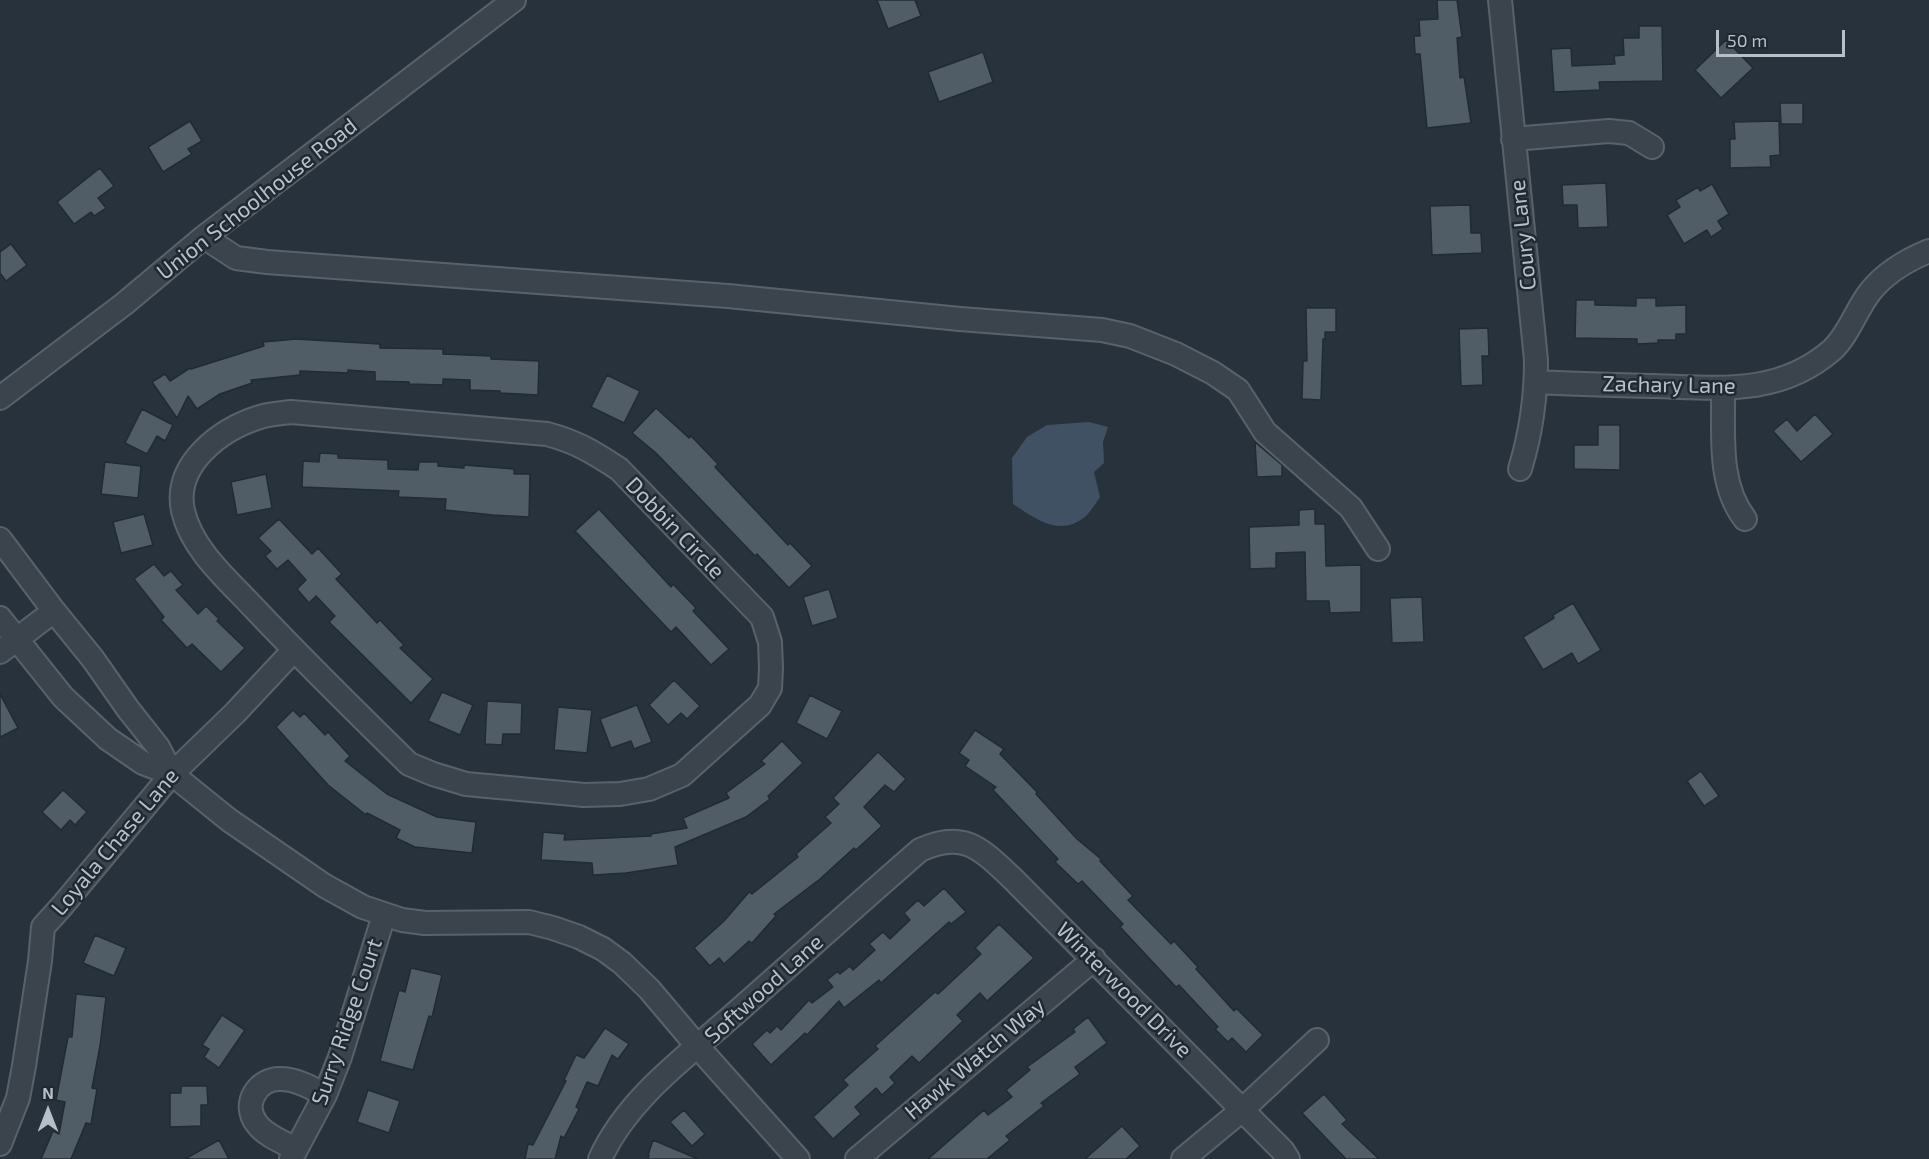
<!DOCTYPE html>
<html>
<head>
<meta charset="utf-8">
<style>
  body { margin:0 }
  #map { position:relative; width:1929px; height:1159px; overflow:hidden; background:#28323c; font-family:"Exo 2",sans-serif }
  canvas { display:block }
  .north { position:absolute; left:18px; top:1081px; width:60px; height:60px; -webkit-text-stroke:4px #202931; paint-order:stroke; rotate:0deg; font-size:16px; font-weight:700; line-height:24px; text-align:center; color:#b7bfc7 }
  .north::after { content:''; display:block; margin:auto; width:21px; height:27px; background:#b7bfc7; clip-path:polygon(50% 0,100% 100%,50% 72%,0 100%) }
  .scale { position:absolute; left:1716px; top:30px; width:129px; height:27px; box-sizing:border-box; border:3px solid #b7bfc7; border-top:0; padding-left:8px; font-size:18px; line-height:21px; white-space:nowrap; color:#b7bfc7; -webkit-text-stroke:4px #202931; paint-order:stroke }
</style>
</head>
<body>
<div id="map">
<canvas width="1929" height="1159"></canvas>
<div class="north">N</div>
<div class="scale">50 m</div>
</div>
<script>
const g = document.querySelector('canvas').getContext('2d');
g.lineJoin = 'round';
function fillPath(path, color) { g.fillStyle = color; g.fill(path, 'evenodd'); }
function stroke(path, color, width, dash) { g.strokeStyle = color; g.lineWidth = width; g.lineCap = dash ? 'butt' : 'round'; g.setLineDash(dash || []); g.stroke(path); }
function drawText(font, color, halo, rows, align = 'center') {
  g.font = font + ' "Exo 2",sans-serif'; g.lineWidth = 5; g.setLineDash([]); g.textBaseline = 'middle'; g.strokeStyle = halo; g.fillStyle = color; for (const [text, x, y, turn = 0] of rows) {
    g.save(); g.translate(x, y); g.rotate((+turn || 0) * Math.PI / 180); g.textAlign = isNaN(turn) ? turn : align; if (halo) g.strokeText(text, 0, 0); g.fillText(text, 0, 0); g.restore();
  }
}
fillPath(new Path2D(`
  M1089,422L1108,427L1103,442L1104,463L1094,472L1100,497C1096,503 1091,511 1086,516C1060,538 1036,519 1013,504L1012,458L1027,437L1047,425Z`), '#405163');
const building = new Path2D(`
  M877,0H915L921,16L888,29Z
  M1437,0H1457L1462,37L1457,38L1460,78L1464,77L1471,123L1427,128L1420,54H1415L1414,36H1420L1419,20L1438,19Z
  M1639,26H1662L1663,81L1599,82L1600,90L1554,92L1551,49L1571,48L1572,66L1615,64L1614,56L1624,55L1623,38H1639Z
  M1726,40L1753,68L1721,98L1695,70Z
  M983,52L993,82L939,102L928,72Z
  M1780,103H1803V124H1781Z
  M190,121L202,141L188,149L192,154L163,172L148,147Z
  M1779,121L1780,155L1770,156L1771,167L1730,168V139H1735L1734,122Z
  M100,168L114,186L98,198L106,208L94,216L91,212L74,224L57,202Z
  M1606,183L1608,227L1578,228L1577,205H1563L1562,185Z
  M1712,184L1729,214L1718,221L1723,229L1711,237L1707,230L1684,244L1667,215L1680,207L1676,200L1698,187L1700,191Z
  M1470,205L1471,233H1481L1482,253L1432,255L1430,206Z
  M11,244L27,265L6,281L0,273V252Z
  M1636,298H1656V306L1686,305V334H1676V340H1658V343L1637,344V339L1575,338L1576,300H1595V305L1636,306Z
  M1306,308H1336V332H1325V339H1323L1321,400L1302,399L1303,361H1307Z
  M1488,328L1489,356H1482L1483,385L1461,386L1459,329Z
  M296,339L380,344V348L443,349V354L491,356V359L539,361L538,395L500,393V391L470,390V380L443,379V385L409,384V382L375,381V372L348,370V373L300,371V375L251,380L252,383L220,394L197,409L188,396L177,418L152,382L165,374L170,381L190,368L191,369L264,346L263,342Z
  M607,375L640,391L624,423L591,407Z
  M656,408L689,438L691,436L718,464L715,467L788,545L790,543L812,566L789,588L757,554L755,556L656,453L632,433Z
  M142,409L173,425L165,441L157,436L147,454L125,443Z
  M1815,414L1833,434L1801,462L1773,431L1787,419L1797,431Z
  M1598,425H1620V470L1574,469V445H1598Z
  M1255,442L1282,465V476L1257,477Z
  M320,453L338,454V458L388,460V469L418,470L419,462H438V466L464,468V465L514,469V474H530L529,517L493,515L445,510L446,499L398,497L399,491L302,487L303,461L319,462Z
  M105,462L141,466L138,498L101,494Z
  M266,474L272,508L237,515L231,482Z
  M599,509L671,587L673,584L696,608L693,611L729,649L711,665L676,627L671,632L575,531Z
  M1315,509V524H1325L1326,566L1361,565V612L1330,613L1329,601H1306L1305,552L1276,553V568L1250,569L1249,527L1299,525V510Z
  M144,514L153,545L121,553L113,522Z
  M279,519L312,554L318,548L342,574L336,579L377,623L380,620L404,645L400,648L433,679L411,703L329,622L335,616L316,596L309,603L297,589L306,580L288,560L277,569L265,556L271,551L258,538Z
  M154,564L164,576L171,571L183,585L176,590L198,614L206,606L219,619L217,621L245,648L221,672L192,644L187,648L161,620L164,617L134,579Z
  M829,589L838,618L812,626L803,597Z
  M1422,597L1424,642L1392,643L1390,598Z
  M1573,603L1601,650L1578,664L1572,653L1543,670L1523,637L1554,618L1553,615Z
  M674,680L700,706L687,719L681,713L668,725L649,705Z
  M442,692L473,705L460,735L428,721Z
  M0,694L18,728L0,737Z
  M810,695L842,711L827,739L796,723Z
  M487,701L522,703L521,734H503L502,745L485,744Z
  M637,705L652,742L634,749L631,741L611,748L600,719Z
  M558,707L592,710L587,753L554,750Z
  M293,710L300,717L304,713L325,735L328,732L350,756L345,761L387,794L437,817L476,822L472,853L415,847L396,838L400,830L367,813L366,815L328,785L276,727Z
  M975,730L1004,749L1000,754L1037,792L1036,794L1077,839L1101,859L1100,861L1133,896L1128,900L1171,944L1174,941L1198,967L1196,969L1234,1011L1236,1008L1263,1035L1246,1052L1232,1038L1228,1042L1215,1029L1218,1027L1179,985L1176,987L1120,927L1123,924L1082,881L1078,884L1055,862L1058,859L993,790L996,787L965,766L969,760L959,753Z
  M782,741L803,763L768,796L770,799L746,817L675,847L678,865L626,873L593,875L592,863L541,860L543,832L565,834L564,840L651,836V834L687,828L683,818L729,798L726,793L765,764L761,761Z
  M878,752L906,779L894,792L885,785L864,807L882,826L856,850L854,848L820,879L774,914L776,916L752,943L749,941L724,964L719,958L710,966L694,948L724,921L749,892L752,894L798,857L796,854L831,823L825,817L839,804L833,798Z
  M1701,771L1719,796L1704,806L1687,781Z
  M63,790L87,812L75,825L70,820L61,830L42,812Z
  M944,888L966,912L951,924L949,922L881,983L879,980L844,1008L839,1001L807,1035L805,1033L771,1065L752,1044L767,1030L770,1033L777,1026L781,1030L809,1000L812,1003L833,987L827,980L838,971L840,974L850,966L853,970L875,950L869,944L883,932L890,939L910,920L904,913L918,900L924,906Z
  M999,924L1034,958L987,1001L980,993L957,1015L963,1021L919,1063L912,1056L890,1077L895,1083L882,1095L876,1088L855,1107L861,1114L833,1139L813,1117L848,1085L843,1080L878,1049L875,1046L935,992L938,994L981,954L975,948Z
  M95,935L126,948L114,976L83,963Z
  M411,968L442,975L432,1017L429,1016L413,1070L380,1061L399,990L405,992Z
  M76,994L106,997L100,1046L92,1088L97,1089L91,1124L86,1123L71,1159H41L53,1131L59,1134L65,1102L56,1100L68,1037H72Z
  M222,1015L245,1030L219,1068L204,1057L209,1049L202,1045Z
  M1088,1017L1107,1043L1075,1067L1080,1074L1041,1103L1044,1106L1006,1136L1010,1140L987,1159H928L984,1110L988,1115L1012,1097L1006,1090L1030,1070L1027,1067L1075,1032L1073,1029Z
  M605,1028L629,1044L618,1059L612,1055L598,1086L587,1082L576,1107L579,1109L564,1138L561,1136L555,1159H525L528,1144L533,1145L566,1081L564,1080L576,1055L584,1058Z
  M181,1086H207L208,1105H201V1126L170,1127V1093H181Z
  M368,1090L400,1101L389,1133L357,1122Z
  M1324,1094L1347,1120L1342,1124L1379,1159H1346L1302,1113Z
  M684,1110L705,1134L692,1146L670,1122Z
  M1122,1126L1140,1146L1126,1159H1085Z
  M219,1140L229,1159H185Z
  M653,1140L698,1159H648L649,1155H648Z`);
fillPath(building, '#505d67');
stroke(building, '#222b33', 1.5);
const minor = new Path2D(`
  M1500,0L1536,360C1536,398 1531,433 1520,469
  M1513,139L1609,131L1629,133L1652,147
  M204,237L236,258L267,262L728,296L960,319L1102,330L1130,336L1176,354L1213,373L1238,390L1265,432L1351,508L1378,549
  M1536,382C1575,384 1615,385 1654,386C1719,388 1779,396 1832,350C1849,334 1856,310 1870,292C1885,273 1907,260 1929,251
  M1723,388C1724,432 1717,483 1745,519
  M0,398L124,304L204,237L514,0
  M291,412L547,434C577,442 593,452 619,469L762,617L770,642L771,668L770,688L760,705L682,775L649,789L620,794L584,795L466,784L433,774L409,764C357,713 305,662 255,609C228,580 192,550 183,511C173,464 221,429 260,417C269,414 281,413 291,412Z
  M0,539L54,611L93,659L128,709L158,747L172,774
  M0,618L63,697L108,739L143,763L172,774L229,820L325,886L363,907L402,920L425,923L529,922L553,928L579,937L603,949L622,963L649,989L698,1047L798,1159
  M0,652L54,611
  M0,1144L18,1098L24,1066L40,961L43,927L62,906L172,774L235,713L294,650
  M296,1149C283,1142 266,1136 257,1124C241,1104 258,1078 281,1079C296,1079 312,1088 325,1095
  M291,1159L325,1095L340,1057L384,915
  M600,1159C628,1097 689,1055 739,1010C799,957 859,903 920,850C963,830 980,848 1011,877L1283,1151L1288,1159
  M857,1159L1094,959
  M1183,1159L1242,1110L1317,1040`);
stroke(minor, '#59626a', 26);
stroke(minor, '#3b444c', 22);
drawText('22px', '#b7bfc7', '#202931', [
  ["Union Schoolhouse Road",257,199,-38],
  ["Coury Lane",1523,235,-96],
  ["Zachary Lane",1669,385,1],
  ["Dobbin Circle",675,528,46],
  ["Loyala Chase Lane",115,842,-50],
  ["Softwood Lane",764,989,-42],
  ["Winterwood Drive",1124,990,45],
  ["Surry Ridge Court",347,1022,-71],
  ["Hawk Watch Way",975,1059,-40]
]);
</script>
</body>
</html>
